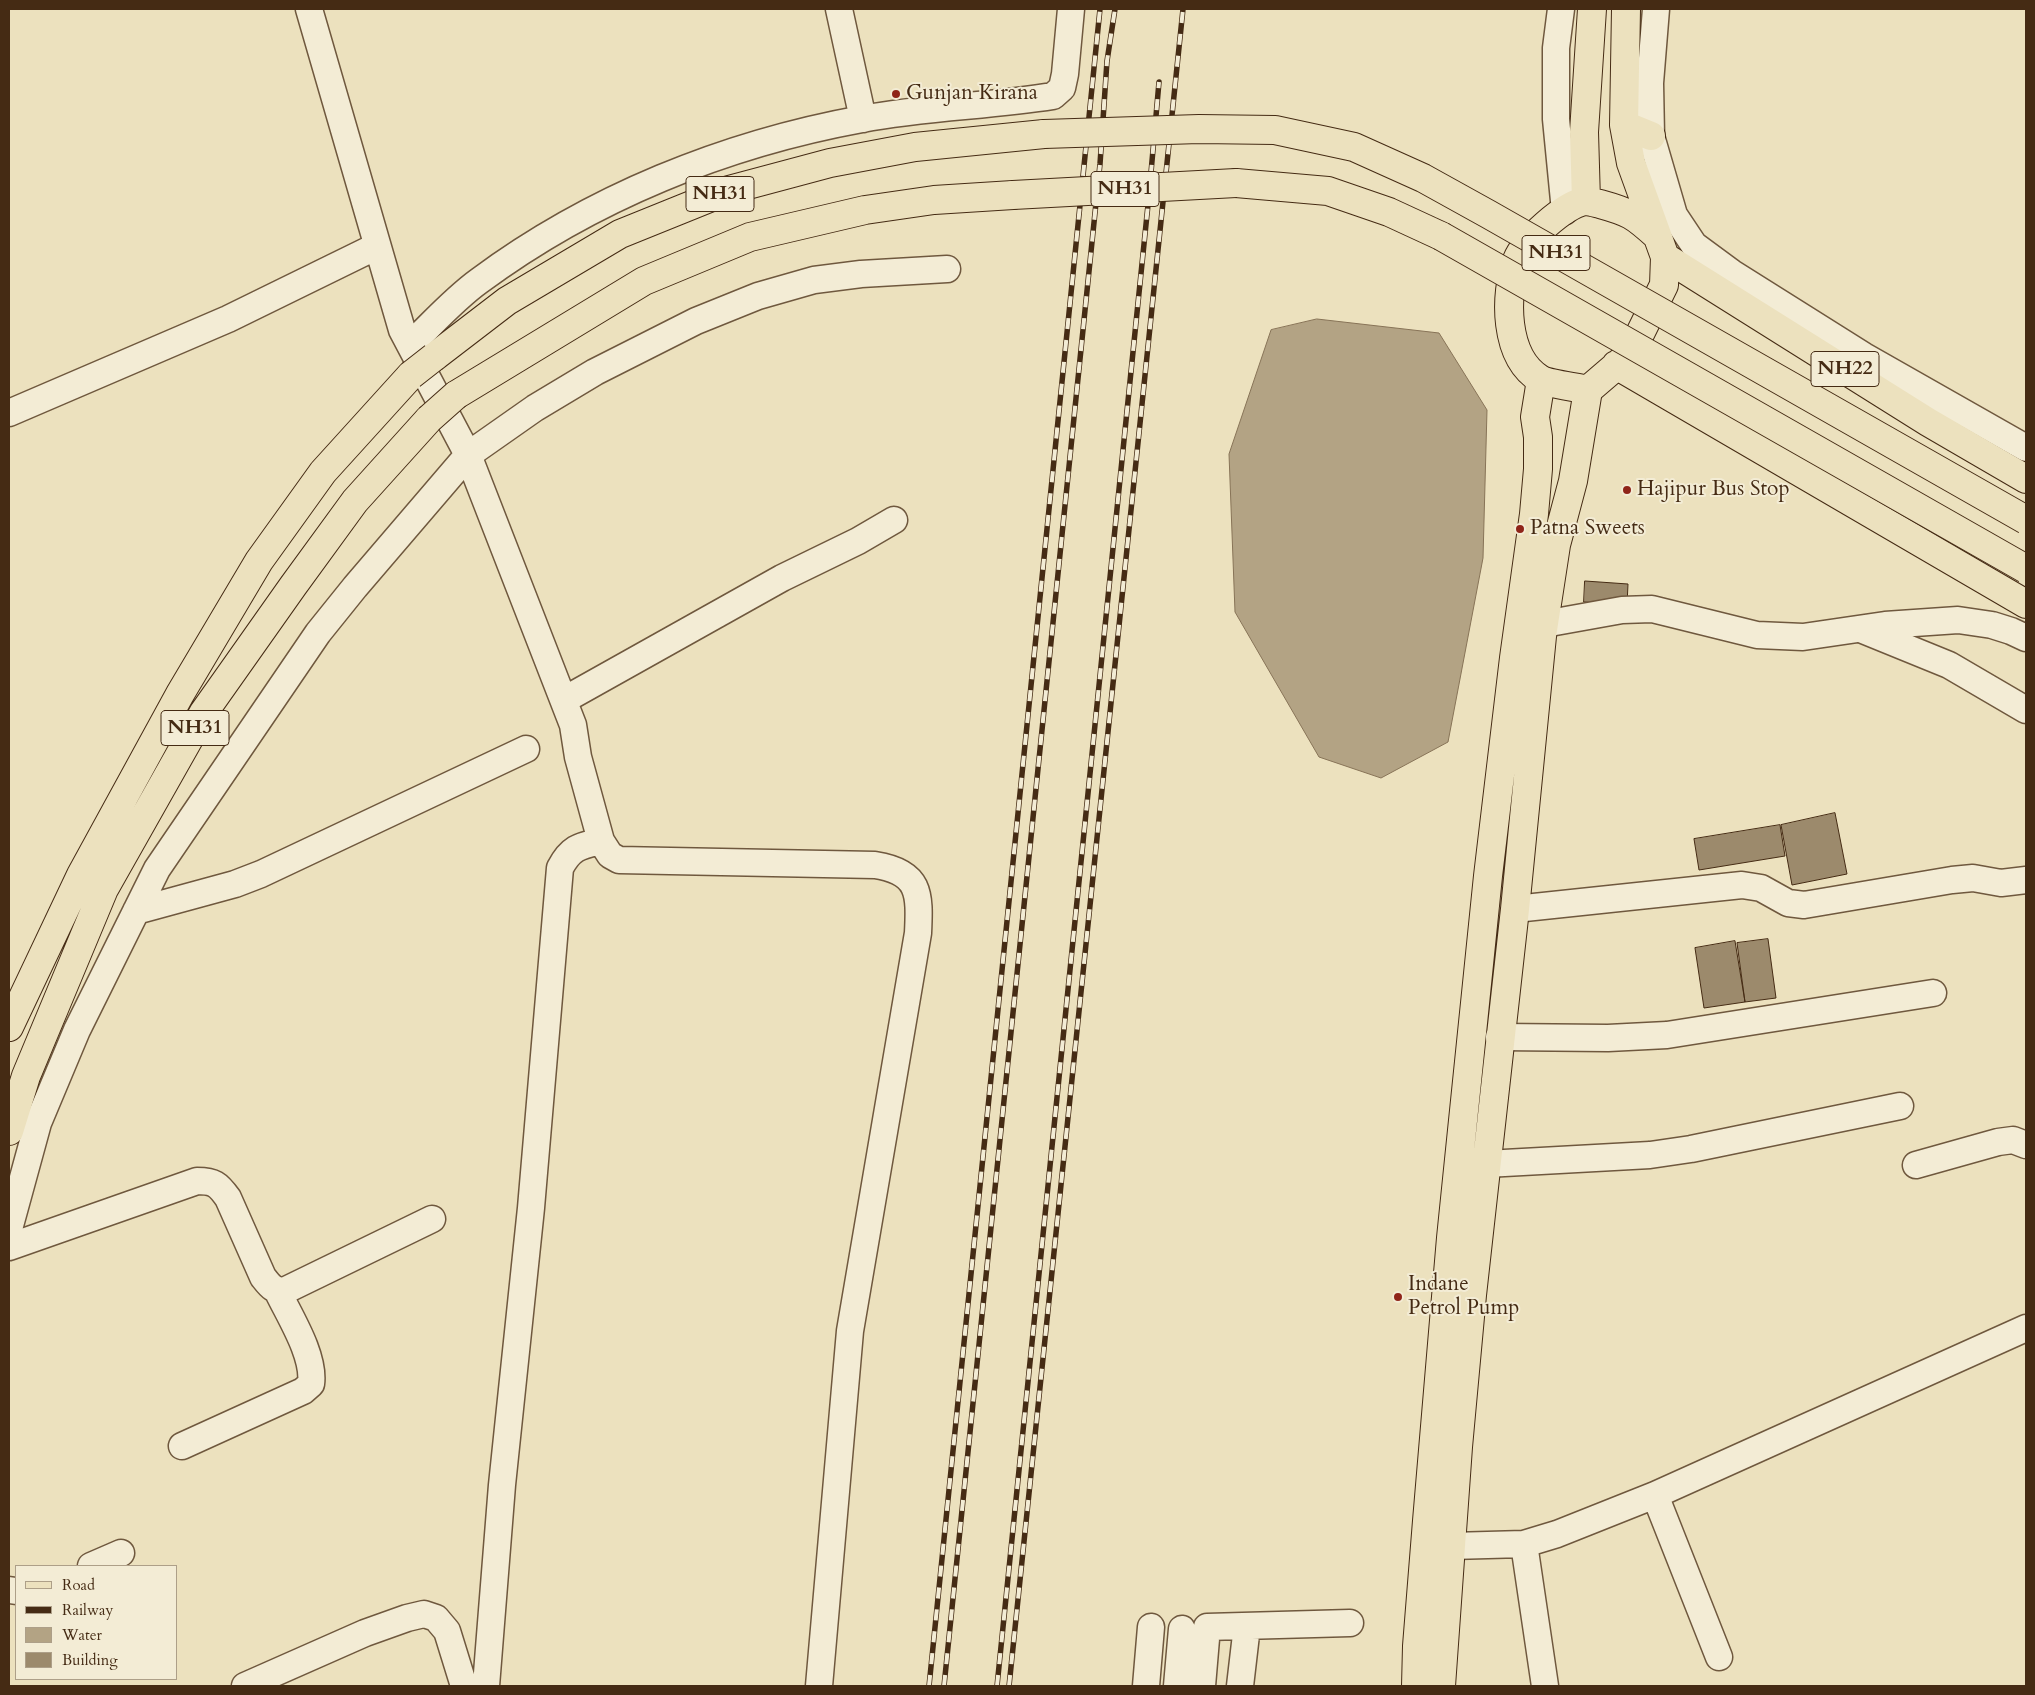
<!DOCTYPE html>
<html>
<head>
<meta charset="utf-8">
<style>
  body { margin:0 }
  #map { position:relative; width:2035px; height:1695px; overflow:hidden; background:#ece1be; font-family:Cardo,serif }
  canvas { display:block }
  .frame { position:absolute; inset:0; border:10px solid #452b14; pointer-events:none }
  .legend { position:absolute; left:15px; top:1565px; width:162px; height:115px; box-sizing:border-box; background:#f3ecd5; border:1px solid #ad9f88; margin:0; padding:6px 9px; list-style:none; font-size:15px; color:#452b14 }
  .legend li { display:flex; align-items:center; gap:10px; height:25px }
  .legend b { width:25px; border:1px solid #ad9f88 }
</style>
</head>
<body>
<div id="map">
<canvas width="2035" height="1695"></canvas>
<div class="frame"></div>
<ul class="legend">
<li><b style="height:6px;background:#ece1be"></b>Road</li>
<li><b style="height:6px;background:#452b14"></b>Railway</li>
<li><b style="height:14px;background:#b3a384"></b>Water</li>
<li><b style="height:14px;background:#9c8a6c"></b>Building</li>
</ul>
</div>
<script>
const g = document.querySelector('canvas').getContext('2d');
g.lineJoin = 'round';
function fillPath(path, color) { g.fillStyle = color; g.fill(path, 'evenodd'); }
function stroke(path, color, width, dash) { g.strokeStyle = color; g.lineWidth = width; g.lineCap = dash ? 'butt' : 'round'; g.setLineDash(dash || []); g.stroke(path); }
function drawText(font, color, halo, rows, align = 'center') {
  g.font = font + ' Cardo,serif'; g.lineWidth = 4; g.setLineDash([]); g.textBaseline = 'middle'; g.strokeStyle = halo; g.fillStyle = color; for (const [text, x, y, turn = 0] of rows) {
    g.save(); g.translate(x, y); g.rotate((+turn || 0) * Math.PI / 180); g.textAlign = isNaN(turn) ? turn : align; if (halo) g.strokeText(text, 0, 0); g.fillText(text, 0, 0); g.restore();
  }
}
const water = new Path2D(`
  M1317,319L1439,333L1487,410L1483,558L1448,742L1381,778L1319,757L1235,612L1229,454L1271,330Z`);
fillPath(water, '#b3a384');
stroke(water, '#877357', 1);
const building = new Path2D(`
  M1585,581L1628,584L1627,605L1584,602Z
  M1835,813L1847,874L1792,885L1781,825Z
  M1780,825L1785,856L1699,870L1694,839Z
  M1768,939L1776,998L1745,1002L1737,943Z
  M1735,941L1745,1002L1704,1008L1695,948Z`);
fillPath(building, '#9c8a6c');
stroke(building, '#452b14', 1);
const minor = new Path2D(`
  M309,9L402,330L468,455L573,725L578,757L601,841L610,855L619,860L875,865C920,872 920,893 918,933L850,1331L819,1686
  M839,9L863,119
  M1561,9L1556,48V119L1565,211
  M1656,9L1650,83L1651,136L1674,215L1694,245L1732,273L1864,356L2026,448
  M410,345C432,324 454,299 479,281C591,198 725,144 862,119C925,107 990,106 1053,96L1062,88L1065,74L1071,9
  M9,413L228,319L377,246
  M1544,624L1622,610L1652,609L1757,635L1803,637L1885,625L1958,620L1992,625L2011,631L2026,638
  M1863,630L1949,665L2026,710
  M564,700L782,578L858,541L894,520
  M1515,909L1742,885L1761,888L1788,903L1804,905L1952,880L1973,878L2001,883L2026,880
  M136,911L235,884L261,874L526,749
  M1499,1037L1608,1038L1667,1035L1933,993
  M1486,1164L1650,1155L1691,1149L1900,1106
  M1916,1165L1998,1142L2013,1140L2026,1145
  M9,1229L38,1123L77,1030L157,869L318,633L355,587L468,455L535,408L595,372L696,321L758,296L814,280L861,274L947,269
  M9,1247L197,1181C214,1181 218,1184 228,1198L263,1277C270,1286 274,1292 286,1290L432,1219
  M182,1446L303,1391L311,1384C315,1356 290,1317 278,1292
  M1655,1495L1719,1657
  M1524,1544L1545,1686
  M1451,1546L1524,1544L1557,1534L1655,1495L2026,1328
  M91,1566L121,1553
  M9,1590L16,1591
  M245,1686L365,1633L407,1618L424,1614L436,1618L447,1631L464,1686
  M486,1686L502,1485L531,1208L560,868C571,847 580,846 601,841
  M1146,1686L1151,1627
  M1177,1686L1182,1629
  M1202,1686L1207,1627L1350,1623
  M1240,1686L1247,1626`);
const major = new Path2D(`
  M1416,1686L1417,1646L1427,1521L1451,1238L1488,876L1514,658L1534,514L1538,469V437L1535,417L1541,380
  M1441,1686L1458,1447L1472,1295L1515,909L1542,636L1556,545L1573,481L1588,390`);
const highway = new Path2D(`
  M1626,9L1624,125L1631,163L1665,257L1664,285L1630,354L1588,390C1577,387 1548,384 1540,379C1504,357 1504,295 1517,260C1525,240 1564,205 1585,201C1589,201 1596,203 1600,204C1629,212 1634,215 1656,235
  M1624,125L1651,136
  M1236,183L1328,191L1389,212L1441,236
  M1586,201L1584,132L1592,9
  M1665,257L1928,422L2026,479
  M434,357L507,301L620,234L729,190L830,163L915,147L1044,134
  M1616,365L2026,604
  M456,395L644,281L750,237L865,210L934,200L1013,195
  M9,1027L81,875L180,694L259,561L323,472L411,375
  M9,1131L26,1076L104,889L204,712L293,586L355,501L429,419`);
stroke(minor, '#6f583e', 29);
stroke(major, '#452b14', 30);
stroke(highway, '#452b14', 30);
stroke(minor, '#f3ecd5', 26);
stroke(major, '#ece1be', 28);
stroke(highway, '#ece1be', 28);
const rail = new Path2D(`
  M929,1686L1100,9
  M944,1686L1100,164L1107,61L1115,9
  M997,1686L1149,195L1159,82
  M1009,1686L1183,9`);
stroke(rail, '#452b14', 5.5);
stroke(rail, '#f3ecd5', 4, [11]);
const highwayBridge = new Path2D(`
  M1044,134L1199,129L1275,130L1354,147L1423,178L1488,214L2026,520
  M1013,195L1236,183
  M1441,236L2026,569
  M411,375L434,357
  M429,419L456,395`);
stroke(highwayBridge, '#452b14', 30, []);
stroke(highwayBridge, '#ece1be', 28);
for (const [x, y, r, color] of [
  [896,94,5,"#8f2418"],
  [1627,490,5,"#8f2418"],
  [1520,529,5,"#8f2418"],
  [1398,1297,5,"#8f2418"]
]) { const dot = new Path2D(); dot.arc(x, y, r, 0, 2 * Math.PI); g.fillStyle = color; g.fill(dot); stroke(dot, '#f3ecd5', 2); }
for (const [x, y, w] of [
  [1125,189,68],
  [720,194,68],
  [1556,253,68],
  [1845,369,68],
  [195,728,68]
]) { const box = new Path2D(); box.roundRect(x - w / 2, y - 17.5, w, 35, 4); g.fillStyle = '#f3ecd5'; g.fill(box); stroke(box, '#452b14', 1); }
drawText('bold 20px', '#452b14', null, [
  ["NH31",1125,189],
  ["NH31",720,194],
  ["NH31",1556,253],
  ["NH22",1845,369],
  ["NH31",195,728]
]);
drawText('21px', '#452b14', '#f3ecd5', [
  ["Gunjan Kirana",906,94],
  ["Hajipur Bus Stop",1637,490],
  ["Patna Sweets",1530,529],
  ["Indane",1408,1285],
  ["Petrol Pump",1408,1309]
], 'left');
</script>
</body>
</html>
